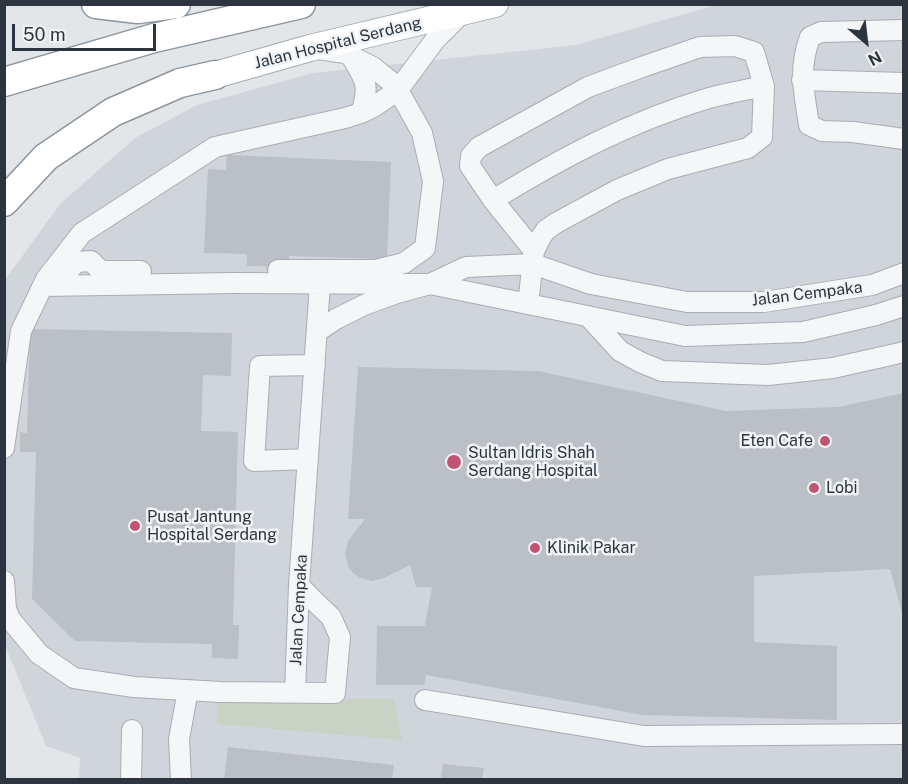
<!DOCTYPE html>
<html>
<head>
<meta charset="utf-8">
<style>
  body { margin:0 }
  #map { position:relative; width:908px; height:784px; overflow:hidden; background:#e2e6e9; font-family:"Public Sans",sans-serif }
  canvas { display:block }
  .frame { position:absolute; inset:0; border:6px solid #2c353f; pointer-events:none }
  .north { position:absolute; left:836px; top:12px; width:60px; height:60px; -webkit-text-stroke:4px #f1f4f7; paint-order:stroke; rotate:152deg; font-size:16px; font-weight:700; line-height:24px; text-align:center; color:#2c353f }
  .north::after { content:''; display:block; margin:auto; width:21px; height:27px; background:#2c353f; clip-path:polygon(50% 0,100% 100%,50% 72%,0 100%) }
  .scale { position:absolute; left:12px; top:24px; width:144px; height:27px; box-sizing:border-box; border:3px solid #2c353f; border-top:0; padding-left:8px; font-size:18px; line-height:21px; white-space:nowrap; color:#2c353f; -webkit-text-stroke:4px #f1f4f7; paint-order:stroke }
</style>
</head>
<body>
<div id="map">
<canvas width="908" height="784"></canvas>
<div class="frame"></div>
<div class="north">N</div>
<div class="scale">50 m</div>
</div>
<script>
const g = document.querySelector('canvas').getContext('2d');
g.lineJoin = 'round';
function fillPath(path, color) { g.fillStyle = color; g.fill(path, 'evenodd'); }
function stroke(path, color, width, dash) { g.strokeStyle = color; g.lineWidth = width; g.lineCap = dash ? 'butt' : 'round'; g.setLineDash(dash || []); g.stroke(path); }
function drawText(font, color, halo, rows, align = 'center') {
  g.font = font + ' "Public Sans",sans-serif'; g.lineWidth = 5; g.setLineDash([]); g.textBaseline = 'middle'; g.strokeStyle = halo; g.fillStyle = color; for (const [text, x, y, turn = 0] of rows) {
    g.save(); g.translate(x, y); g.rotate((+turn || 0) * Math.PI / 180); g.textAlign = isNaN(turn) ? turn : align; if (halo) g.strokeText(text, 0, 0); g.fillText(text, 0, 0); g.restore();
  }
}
fillPath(new Path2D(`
  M716,5H903V779H79L80,758L46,746L5,645V280L60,204L135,138L197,105L313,73L576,45Z`), '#d0d5db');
fillPath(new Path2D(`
  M218,699H394L402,740L217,724Z`), '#c9d2c4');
fillPath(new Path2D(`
  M227,155L391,162L387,259L289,256V267L247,266V254L204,253L208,169L226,170Z
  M30,329L232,333L231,376L203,375L201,431L238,432L233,625H239L238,659L212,658V644L75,641L32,599L36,452H20V432L27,433Z
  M358,367L538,371L726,411L838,407L904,393V620L890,569L754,576V642L837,646V720L643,715L426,675L424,685H376L377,626H425L432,587H416L410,565L384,578L372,581L359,577L354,574L348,566L345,554L348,541L365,519H348Z
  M228,747L394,765L392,780H224Z
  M443,764L484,768L482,780H441Z`), '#bac0c5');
const minor = new Path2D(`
  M904,30L821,32L810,37C798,70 804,92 809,125L822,131L853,132L904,139
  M351,56C366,81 370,85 361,113
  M802,80L904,83
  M493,200C563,157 629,122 709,98C727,93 746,90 764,86
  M278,270H376L404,263L425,248L433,181L422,133L398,90L390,81L373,67L345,53L318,49
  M69,283L66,274L76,262L91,261L101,271H141
  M43,286L234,283L430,284L685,336L803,332L876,315L904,306
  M528,304L534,251L541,237L546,230L556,223L617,190L668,169L748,148L762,137L764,86L754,52L735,46L700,47L642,67L588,87L479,147L471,156L470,166L493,200L534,251
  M588,316L620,351L640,362L662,371L768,375L833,368L904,352
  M318,331L336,319L364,305L397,293L430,284L466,267L533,264L591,284L687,302H764L872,285L904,273
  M4,448L21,331L46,279L82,233L215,147L345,118L361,113L375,106L398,90L435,40L463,12
  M308,459L254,461L260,366L315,365
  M4,581L6,609L10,619L39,654L74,678L134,687L220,692L335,693L340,637L331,617L311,598L299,585
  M295,693L299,585L320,284
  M425,700L644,736L904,734
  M131,780L132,730
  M181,780L179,739L188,690`);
const major = new Path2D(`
  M215,75L310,48L495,4`);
const highway = new Path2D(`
  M96,4L138,9L176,4
  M4,82L154,38L301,4
  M4,202L46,157L113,112L180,83L215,75`);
stroke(minor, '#a8adb3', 22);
stroke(major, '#a2acb3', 28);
stroke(highway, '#8b959e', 31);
stroke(minor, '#f4f6f8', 20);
stroke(major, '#fff', 26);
stroke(highway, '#fff', 28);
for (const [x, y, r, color] of [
  [825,441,6,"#c15473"],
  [454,462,8,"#c15473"],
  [814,488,6,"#c15473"],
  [135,526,6,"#c15473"],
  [535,548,6,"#c15473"]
]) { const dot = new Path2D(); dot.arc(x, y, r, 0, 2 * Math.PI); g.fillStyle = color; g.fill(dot); stroke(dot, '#f1f4f7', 2); }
drawText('16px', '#2c353f', '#f1f4f7', [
  ["Jalan Hospital Serdang",338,43,-14],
  ["Jalan Cempaka",807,294,-7],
  ["Jalan Cempaka",299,610,-87]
]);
drawText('16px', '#2c353f', '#f1f4f7', [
  ["Eten Cafe",813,441,"right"],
  ["Sultan Idris Shah",468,453],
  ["Serdang Hospital",468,471],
  ["Lobi",826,488],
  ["Pusat Jantung",147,517],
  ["Hospital Serdang",147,535],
  ["Klinik Pakar",547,548]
], 'left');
</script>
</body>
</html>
